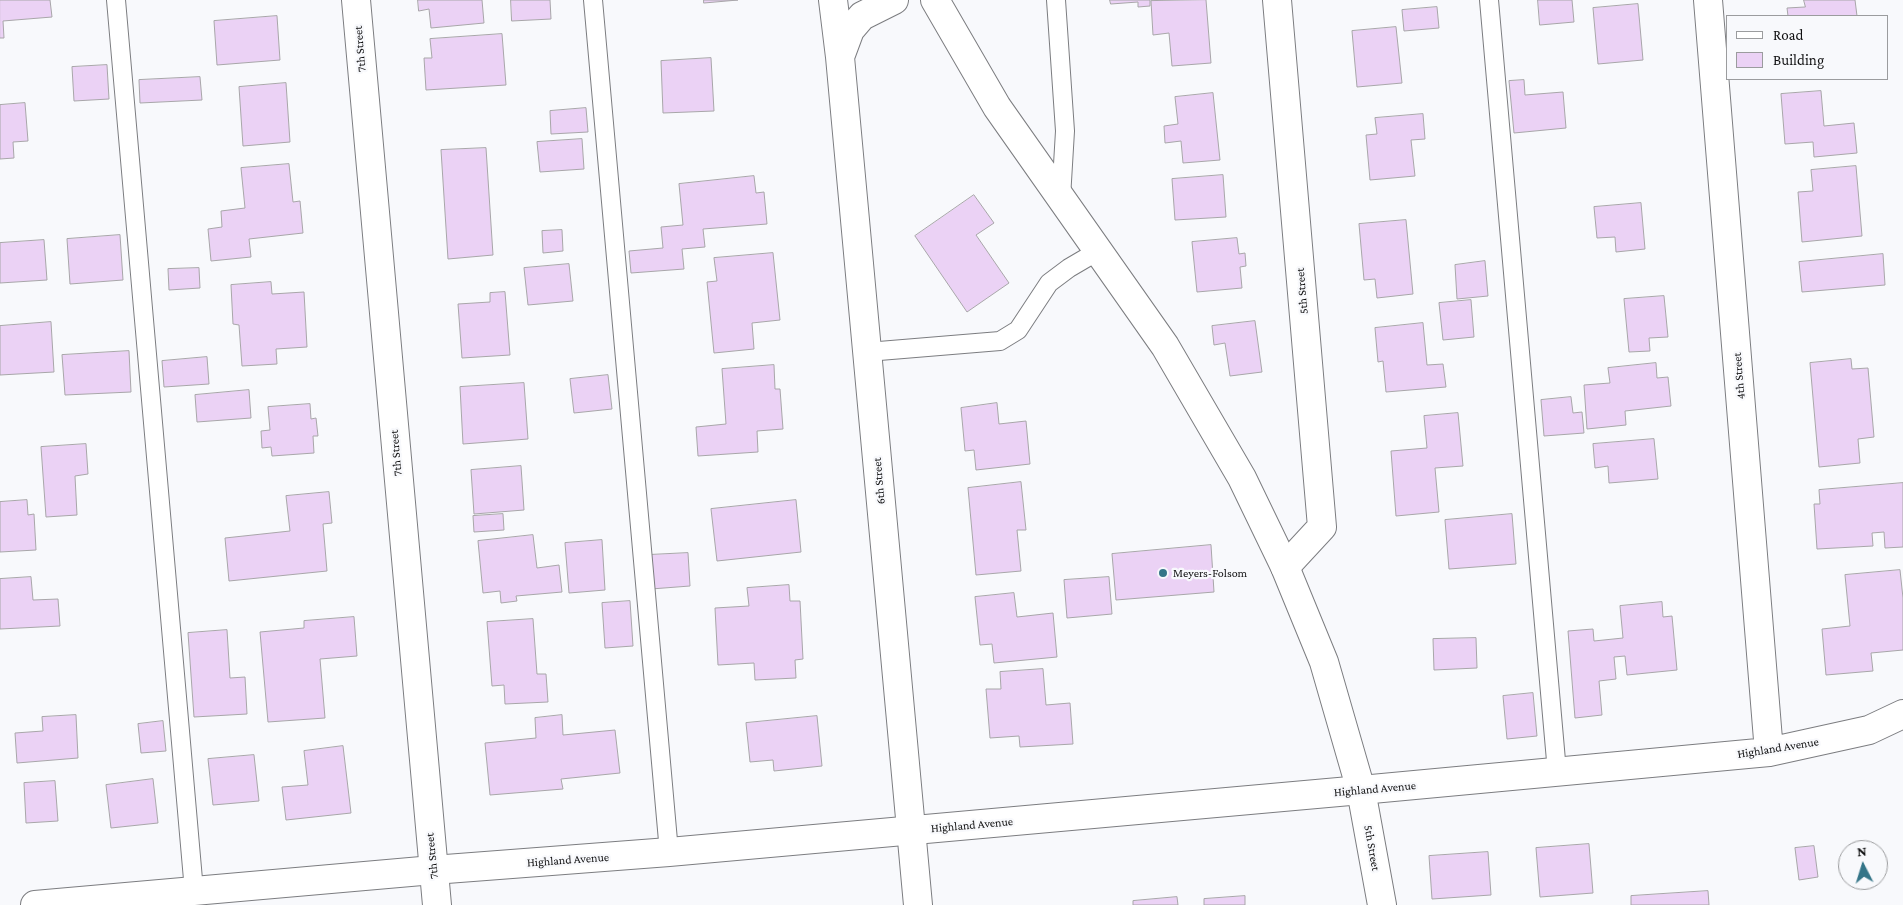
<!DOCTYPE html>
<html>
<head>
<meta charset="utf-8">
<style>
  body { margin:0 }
  #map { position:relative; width:1903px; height:905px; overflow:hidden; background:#f8f9fc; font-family:"Crimson Pro",serif }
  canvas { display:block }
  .legend { position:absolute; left:1726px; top:15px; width:162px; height:65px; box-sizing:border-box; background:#f8f9fc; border:1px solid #9b9c9e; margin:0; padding:6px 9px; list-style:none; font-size:15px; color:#101011 }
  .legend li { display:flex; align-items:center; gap:10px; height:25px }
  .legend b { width:25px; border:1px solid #9b9c9e }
  .north { position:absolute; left:1838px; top:840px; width:50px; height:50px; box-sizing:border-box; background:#f8f9fc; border:1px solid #9b9c9e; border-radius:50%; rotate:355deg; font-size:14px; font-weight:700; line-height:20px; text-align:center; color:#101011 }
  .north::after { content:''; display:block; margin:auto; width:18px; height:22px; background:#347588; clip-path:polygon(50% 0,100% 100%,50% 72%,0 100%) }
</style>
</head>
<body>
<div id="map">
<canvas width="1903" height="905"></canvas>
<ul class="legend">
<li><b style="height:6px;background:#fff"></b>Road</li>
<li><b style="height:14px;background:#ebd2f5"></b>Building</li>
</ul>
<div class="north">N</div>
</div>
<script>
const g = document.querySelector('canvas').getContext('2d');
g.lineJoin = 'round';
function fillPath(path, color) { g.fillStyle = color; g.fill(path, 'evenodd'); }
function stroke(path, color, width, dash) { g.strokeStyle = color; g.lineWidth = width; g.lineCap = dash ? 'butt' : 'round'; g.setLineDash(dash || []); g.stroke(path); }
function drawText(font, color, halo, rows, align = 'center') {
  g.font = font + ' "Crimson Pro",serif'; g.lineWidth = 4.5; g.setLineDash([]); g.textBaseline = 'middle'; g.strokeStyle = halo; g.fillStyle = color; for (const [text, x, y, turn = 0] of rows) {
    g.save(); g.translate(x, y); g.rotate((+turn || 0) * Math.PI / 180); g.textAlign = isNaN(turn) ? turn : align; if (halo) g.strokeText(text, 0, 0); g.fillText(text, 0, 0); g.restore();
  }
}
const building = new Path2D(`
  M0,0H50L52,17L3,21L4,38H0Z
  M418,0H482L484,23L431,28L429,9L419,11Z
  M511,0H550L551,19L512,21Z
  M704,0H738L704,3Z
  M1110,0H1150V6L1138,7V2L1111,4Z
  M1206,0L1211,63L1172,66L1169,33L1153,35L1151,1Z
  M1538,0H1572L1574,22L1540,25Z
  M1804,0H1855L1857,16H1788L1787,8L1805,7Z
  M1638,4L1643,60L1598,64L1593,8Z
  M1437,7L1439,28L1404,31L1402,10Z
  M277,16L280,60L217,65L214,21Z
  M1396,27L1402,83L1357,87L1352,31Z
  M502,34L506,85L426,90L424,58H432L430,39Z
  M711,58L714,111L663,113L661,61Z
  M107,65L109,99L74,101L72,67Z
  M200,77L202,100L140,103L139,80Z
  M1524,80L1525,95L1563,92L1566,128L1514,133L1509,81Z
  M286,83L290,142L243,146L239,87Z
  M1821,91L1824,126L1854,123L1857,153L1814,157L1813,142L1785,144L1781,94Z
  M1213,93L1220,160L1183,163L1181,141L1165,143L1164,126L1178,124L1175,97Z
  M25,103L28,141L13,142L14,158L0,159V105Z
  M586,108L588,132L551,134L550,111Z
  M1423,114L1425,139L1411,140L1415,176L1370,180L1366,135L1377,134L1375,118Z
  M582,139L584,169L540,172L537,142Z
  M486,148L493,255L448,259L441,150Z
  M289,164L293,202L300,201L303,233L249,239L251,257L211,261L208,229L222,227L221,211L245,208L241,168Z
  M1856,166L1862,236L1802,242L1798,192L1813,191L1811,170Z
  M1223,175L1226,217L1175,220L1172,179Z
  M754,176L756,193L764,192L767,224L703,229L705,247L682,249L684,269L631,273L629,251L663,248L661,227L683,225L679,184Z
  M974,195L994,223L976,235L1009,283L967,312L915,236Z
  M1641,203L1645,249L1616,252L1615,237L1597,238L1594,207Z
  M1406,220L1413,294L1377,298L1375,279L1364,280L1359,224Z
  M562,230L563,251L543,253L542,231Z
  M120,235L123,280L70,284L67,239Z
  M1237,238L1239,254L1245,253L1246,266L1240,267L1242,288L1197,292L1192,242Z
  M44,240L47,280L0,283V243Z
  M773,253L780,320L752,323L754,349L714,353L707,282L717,281L714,258Z
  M1883,254L1885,285L1802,292L1799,262Z
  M1485,261L1488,296L1457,299L1455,265Z
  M569,264L573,301L528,305L524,268Z
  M199,268L200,288L169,290L168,269Z
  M271,282L272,294L304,292L307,347L276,349L277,364L242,366L239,325L233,324L231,285Z
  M505,292L510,355L462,358L458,304L490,302V293Z
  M1664,296L1668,337L1649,338L1650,351L1629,352L1624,299Z
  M1471,300L1474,337L1443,340L1439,303Z
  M1255,321L1262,372L1230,376L1225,343L1214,345L1212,326Z
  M51,322L54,372L0,375V326Z
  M1423,323L1427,365L1443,364L1446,387L1386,392L1383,361L1378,362L1375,328Z
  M129,351L131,392L65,395L62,355Z
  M207,357L209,384L164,387L162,361Z
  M1851,359L1852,369L1868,368L1874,437L1858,439L1860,463L1819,467L1810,363Z
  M1656,363L1657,378L1668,377L1671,406L1625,411L1626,425L1587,429L1584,385L1610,383L1608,368Z
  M774,365L775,389H780L783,429L757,431L758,452L698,456L696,427L726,424L722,369Z
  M608,375L612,409L574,413L570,379Z
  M524,383L528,439L463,444L460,387Z
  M249,390L251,418L197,422L195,395Z
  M1571,397L1573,413L1582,412L1584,433L1544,436L1541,400Z
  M997,403L999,424L1026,421L1030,464L976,470L974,450L965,451L961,408Z
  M310,404L311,419L316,418L318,436H313L314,453L272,456L271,447L262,448L261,431L270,430L268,407Z
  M1458,413L1463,466L1435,468L1439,512L1396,516L1391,451L1427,448L1424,416Z
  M1654,439L1658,479L1609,483L1608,466L1595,468L1593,444Z
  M86,444L88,474L75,476L77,515L46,517L41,447Z
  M521,466L524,510L474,514L471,470Z
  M1021,482L1026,530H1017L1021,571L976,575L968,488Z
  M1903,483V547L1885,548L1884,532L1872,533L1873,546L1817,549L1814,504H1820L1819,490Z
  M329,492L332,523L323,524L327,571L229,581L225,538L290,531L286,496Z
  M27,500L28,515L34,514L36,550L0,552V502Z
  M796,500L801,552L717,561L711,509Z
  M503,514L504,530L474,532L473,516Z
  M1512,514L1516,564L1449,569L1445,520Z
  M533,535L537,568L559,565L562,592L516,596L517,601L501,603L500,591L483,593L478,541Z
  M602,540L605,590L569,593L565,543Z
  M1211,545L1214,592L1116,600L1112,554Z
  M688,553L690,586L651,589L648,555Z
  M1900,570L1903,598V650L1871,653L1873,671L1826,675L1822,629L1850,626L1845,575Z
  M31,577L33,600L58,599L60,626L0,629V579Z
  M1109,577L1112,614L1067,618L1064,580Z
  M789,585L790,601H800L803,659L795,660L796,678L755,680L754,663L718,665L715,608L749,606L747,588Z
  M1014,593L1017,617L1053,613L1057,657L994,663L992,644L980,645L975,597Z
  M630,601L633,646L605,648L602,603Z
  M1662,602L1663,617L1672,616L1677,670L1627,675L1625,656L1614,657L1616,679L1599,681L1602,715L1575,718L1568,631L1593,629L1594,641L1623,638L1620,606Z
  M354,617L357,656L320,659L325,718L268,722L260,632L304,628V621Z
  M533,619L537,674H546L548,702L505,704L504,685L492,686L487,622Z
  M227,630L230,678L245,677L247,714L194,717L188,633Z
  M1476,638L1477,668L1434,670L1433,639Z
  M1043,669L1046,705L1070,703L1073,744L1020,747L1019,736L990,738L986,689H1001L1000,672Z
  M1533,693L1537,736L1507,739L1503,696Z
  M76,715L78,758L17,763L15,733L43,731L42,717Z
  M562,715L563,735L615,730L620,773L561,779L563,789L490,795L485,743L536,738L535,718Z
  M817,716L822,766L774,771L773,760L750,762L746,723Z
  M163,721L166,751L141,753L138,724Z
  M343,746L351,813L286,820L282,787L308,785L304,751Z
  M254,755L259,801L213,805L208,759Z
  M153,779L158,823L111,828L106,785Z
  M55,781L58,821L26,823L24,783Z
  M1589,844L1593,893L1540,897L1536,848Z
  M1814,846L1818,877L1799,880L1795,848Z
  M1488,852L1491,895L1432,899L1429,856Z
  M1708,891L1709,905H1631V896Z
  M1245,896V905H1204V899Z
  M1177,897L1178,905H1133V901Z`);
fillPath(building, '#ebd2f5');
stroke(building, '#a8a6a9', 1);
const lane = new Path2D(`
  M116,0L194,891
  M593,0L669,852
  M1056,0L1065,131L1061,198
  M1489,0L1557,772
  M867,352L1000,341L1018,330L1049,283L1069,268L1098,251`);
const street = new Path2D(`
  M356,0L437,905
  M833,0L840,57L918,905
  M1277,0L1322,527L1285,567
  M1708,0L1769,752
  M840,57L850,30L862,16L894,0
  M1361,790L1769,752L1869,730L1903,714`);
const secondary = new Path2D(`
  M35,905L433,870L669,852L1361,790`);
const primary = new Path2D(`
  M935,0L997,107L1165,346L1242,478L1285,567L1324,662L1361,790L1382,905`);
stroke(lane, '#7c7d80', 20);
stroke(street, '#7c7d80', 30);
stroke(secondary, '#7c7d80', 30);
stroke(primary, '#7c7d80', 30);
stroke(lane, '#fff', 18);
stroke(street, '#fff', 28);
stroke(secondary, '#fff', 28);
stroke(primary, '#fff', 28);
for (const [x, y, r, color] of [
  [1163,573,5,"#347588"]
]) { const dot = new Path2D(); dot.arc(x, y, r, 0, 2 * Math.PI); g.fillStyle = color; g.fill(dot); stroke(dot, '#f8f9fc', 2); }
drawText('12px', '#101011', '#f8f9fc', [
  ["7th Street",360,49,-95],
  ["5th Street",1302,291,-95],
  ["4th Street",1739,376,-95],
  ["7th Street",396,453,-95],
  ["6th Street",879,481,-95],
  ["Highland Avenue",1778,748,-9],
  ["Highland Avenue",1375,789,-5],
  ["Highland Avenue",972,825,-5],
  ["5th Street",1372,848,80],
  ["7th Street",432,856,-96],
  ["Highland Avenue",568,860,-4]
]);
drawText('12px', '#101011', '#f8f9fc', [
  ["Meyers-Folsom",1173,573]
], 'left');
</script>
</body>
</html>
